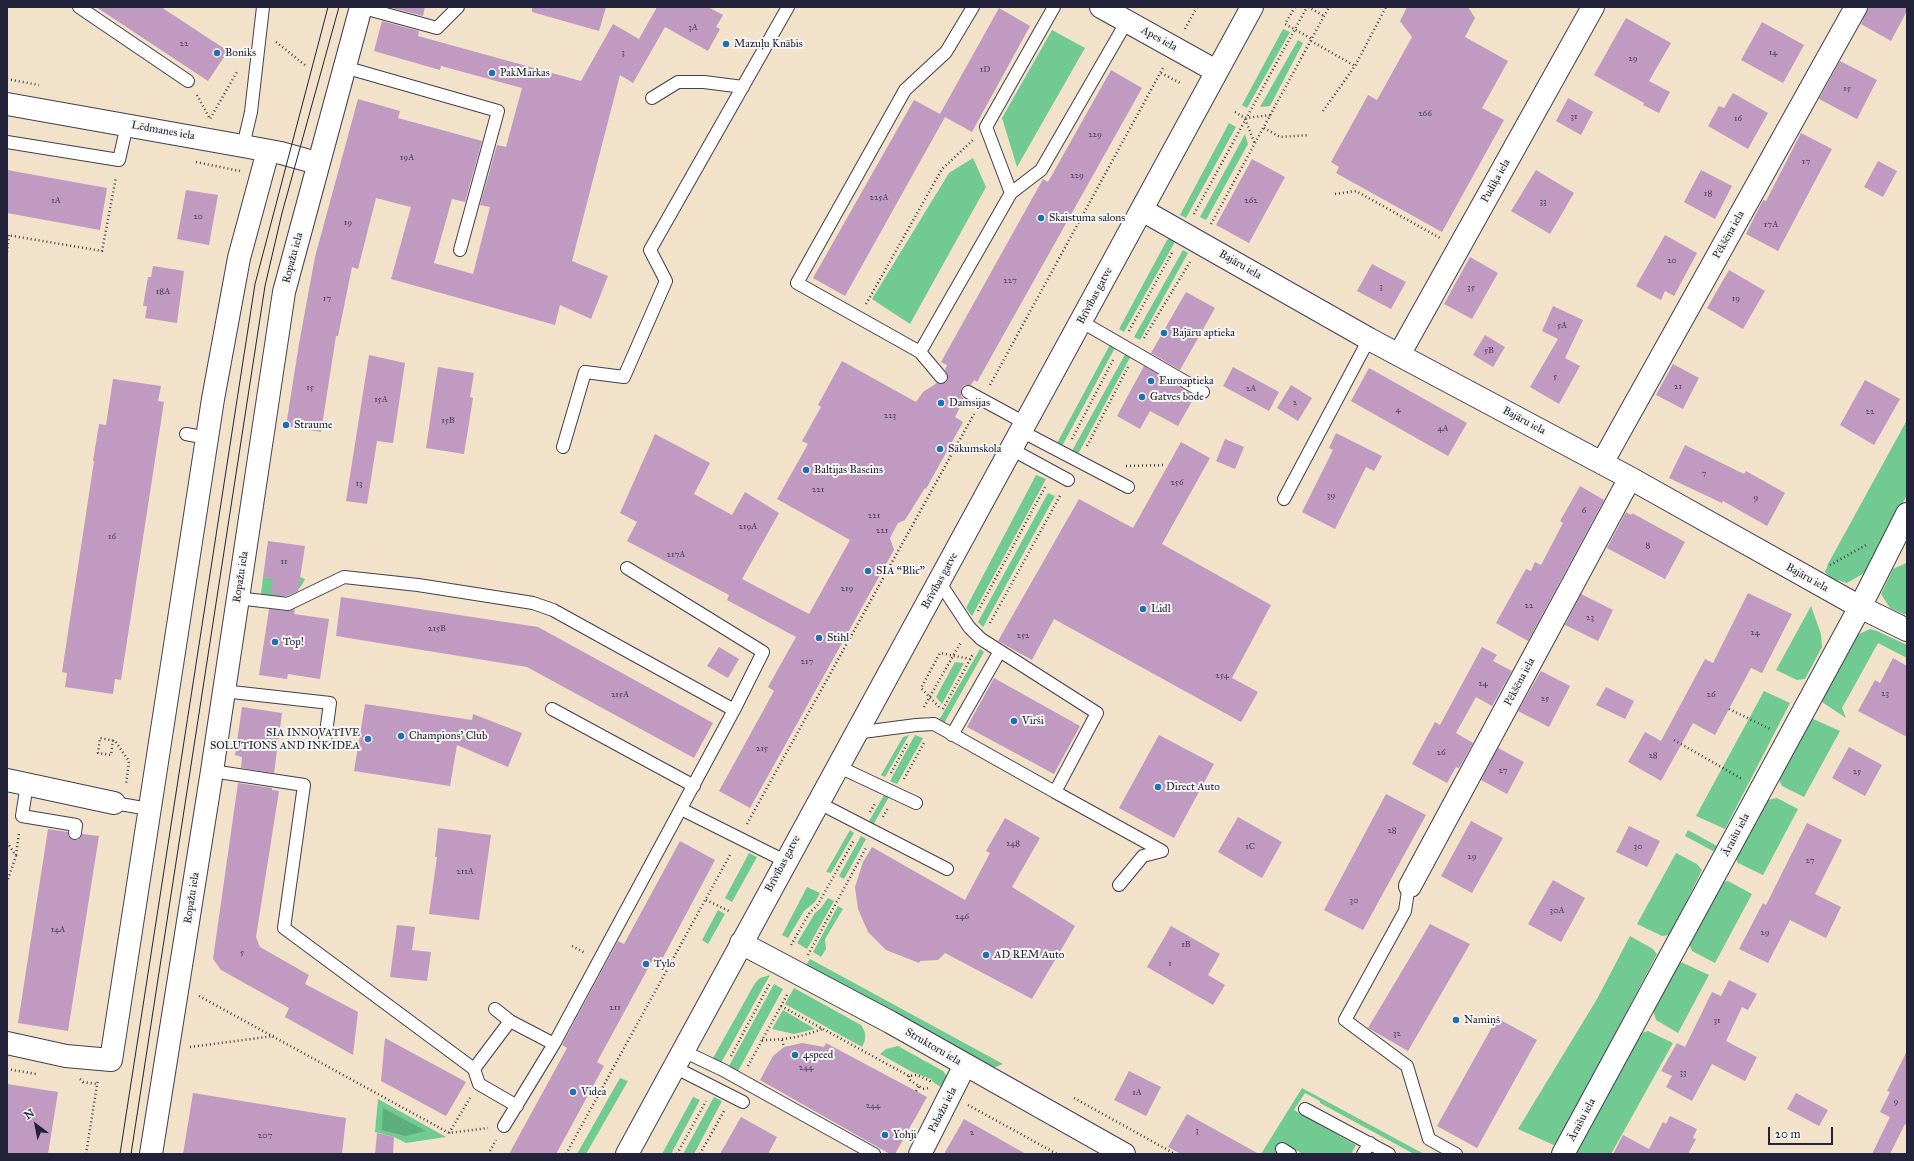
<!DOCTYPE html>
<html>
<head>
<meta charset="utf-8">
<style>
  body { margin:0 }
  #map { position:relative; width:1914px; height:1161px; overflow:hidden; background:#f2e2c9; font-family:"IM FELL Great Primer",serif }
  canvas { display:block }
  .frame { position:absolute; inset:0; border:8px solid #22223b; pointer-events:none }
  .north { position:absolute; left:16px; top:1105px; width:40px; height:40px; -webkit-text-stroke:3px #f6f6f2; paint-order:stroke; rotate:328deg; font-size:11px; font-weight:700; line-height:16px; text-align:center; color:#22223b }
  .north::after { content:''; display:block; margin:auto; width:14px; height:18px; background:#22223b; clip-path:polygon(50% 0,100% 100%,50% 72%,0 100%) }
  .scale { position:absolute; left:1768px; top:1127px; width:65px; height:18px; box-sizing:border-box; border:2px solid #22223b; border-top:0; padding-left:5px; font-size:12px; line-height:14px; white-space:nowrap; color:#22223b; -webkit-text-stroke:3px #f6f6f2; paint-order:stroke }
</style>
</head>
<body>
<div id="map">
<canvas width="1914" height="1161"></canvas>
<div class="frame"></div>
<div class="north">N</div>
<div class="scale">20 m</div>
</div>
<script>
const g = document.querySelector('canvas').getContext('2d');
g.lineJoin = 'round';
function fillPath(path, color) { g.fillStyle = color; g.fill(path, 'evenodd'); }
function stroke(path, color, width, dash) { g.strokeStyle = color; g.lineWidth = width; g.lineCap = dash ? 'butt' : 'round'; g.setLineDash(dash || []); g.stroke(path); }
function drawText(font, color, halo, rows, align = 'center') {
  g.font = font + ' "IM FELL Great Primer",serif'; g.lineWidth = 4; g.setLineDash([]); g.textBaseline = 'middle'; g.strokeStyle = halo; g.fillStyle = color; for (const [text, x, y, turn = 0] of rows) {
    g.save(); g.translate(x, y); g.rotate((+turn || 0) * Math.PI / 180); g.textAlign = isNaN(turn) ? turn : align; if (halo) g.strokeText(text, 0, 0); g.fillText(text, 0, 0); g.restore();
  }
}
fillPath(new Path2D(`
  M1283,29L1290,32L1247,108L1242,105Z
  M1052,30L1085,48L1017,167L1002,118Z
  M1298,40L1303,43L1270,106L1260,107Z
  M1229,123L1236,127L1186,218L1180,215Z
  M1245,134L1248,144L1206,220L1200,217Z
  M973,158L986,187L910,324L872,299L949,173Z
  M1172,238L1176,240L1124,332L1119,329L1167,240Z
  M1183,250L1188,253L1140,340L1134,337Z
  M1112,341L1117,344L1062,446L1057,443Z
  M1128,349L1133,352L1078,454L1072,451Z
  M1907,420V495L1866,572L1847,583L1831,578L1825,572L1828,564Z
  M1036,475L1046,479L972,616L966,608Z
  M1048,493L1055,496L983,627L978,622Z
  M1906,563L1907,613L1906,615L1890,608L1881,594L1893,569Z
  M263,577L299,582L300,577L305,579C296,600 280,597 261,594Z
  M1811,606L1821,634L1822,647L1805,679L1797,680L1776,670Z
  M1870,629L1877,631L1907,645V658L1878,643L1842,708L1846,718L1822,702L1849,643L1857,635Z
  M980,649L984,652L943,725L938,722Z
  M955,662L964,663L942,704L936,697Z
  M1764,691L1790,703L1725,829L1696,816Z
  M1811,718L1840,731L1804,797L1782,786L1778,778Z
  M909,735L885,777L881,775L903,737Z
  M915,735L923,738L897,784L890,781Z
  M884,795L889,797L873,825L868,823Z
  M1777,798L1798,809L1763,875L1738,863L1735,857L1768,800Z
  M850,830L854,833L831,873L826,872Z
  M1688,830L1717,846L1716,849L1713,851L1685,836Z
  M861,836L866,839L844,879L839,876Z
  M749,853L757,857L732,902L725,898Z
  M1676,853L1697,864L1702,870L1670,935L1662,936L1637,924Z
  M1728,881L1752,894L1715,963L1692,951L1688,942L1720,883Z
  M807,887L820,893L815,902L804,911L788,938L782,935Z
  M828,898L834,901L807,949L797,943L815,913L821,908Z
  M838,906L843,909L825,939L826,949L821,957L813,952Z
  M718,910L725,914L708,944L702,940Z
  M1630,936L1653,949L1657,954L1556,1146L1518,1129L1597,999Z
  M810,959L1003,1064L993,1068L986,1067L806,965Z
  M1681,962L1709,975L1678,1033L1656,1020L1653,1010L1675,965Z
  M770,975L721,1063L713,1058L755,983L760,978Z
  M774,984L783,989L738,1071L729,1066Z
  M794,988L861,1025C866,1033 867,1038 862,1047L785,1004Z
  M783,1010L815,1029L794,1034L772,1029Z
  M1648,1031L1673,1043L1611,1154H1575L1638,1034Z
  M898,1046L943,1071C948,1077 950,1082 947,1090L934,1083L931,1079L912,1072L880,1054L886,1049Z
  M620,1078L628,1081L586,1154H577Z
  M1302,1088L1424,1154H1414L1320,1103V1101L1305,1093L1294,1110L1356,1145L1351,1154H1303L1281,1142L1275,1151L1281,1154H1261Z
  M693,1097L700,1100L671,1154H662Z
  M714,1097L722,1101L694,1154H683Z
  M378,1099L446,1137L406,1143L394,1137L375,1132Z`), '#70ca91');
fillPath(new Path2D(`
  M383,1108L426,1131L405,1136L382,1130Z`), '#5cae7b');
fillPath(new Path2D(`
  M96,7H161L228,51L208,81Z
  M388,7H425L423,16Z
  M532,7H606L599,31L532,12Z
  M657,7H708L723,15L716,27L720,29L708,51L665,27L633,83L620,75L572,261L608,276L591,319L560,305L555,325L391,279L411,207L376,198L358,269L352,267L338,336H336L321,432L286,426L299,344L315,257L358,99L400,111L398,118L482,141L465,202L452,199L434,263L473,274L490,207L480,205L497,145L506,147L522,88L441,66L440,70L374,51L382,21L419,31L418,36L581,81L613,24L639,39Z
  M1407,7H1468L1475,18L1465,37L1508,61L1482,108L1504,120L1442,232L1336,173L1339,167L1331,162L1368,95L1377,100L1412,37L1400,21Z
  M1868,7H1907V11L1891,41L1861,24Z
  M999,8L1030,26L972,132L945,117L845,296L813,278L914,100L940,114Z
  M1626,18L1671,43L1649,81L1670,92L1659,113L1643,105L1644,103L1594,75Z
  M1762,22L1804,45L1783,83L1741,60Z
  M1840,61L1877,80L1857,119L1819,99Z
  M1111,70L1142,88L977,382L974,380L971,385H964L961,389V396L964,399L955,417L963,422L926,489L925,488L905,520L898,523L890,538L894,550L750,808L719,791L774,691L768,687L796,637L727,600L729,595L627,541L637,522L620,513L655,434L710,463L694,494L732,515L745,492L779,513L742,579L809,614L850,540L777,499L808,444L802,441L821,407L818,405L842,361L916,402L923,392L937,383L942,384L946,382L948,376L945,370L947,365L941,362L1043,179L1048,182Z
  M1733,93L1768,113L1748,149L1708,126L1719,106L1724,108Z
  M1568,98L1593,112L1581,135L1556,121Z
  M1801,133L1832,149L1778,251L1746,234L1763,200L1766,201Z
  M1252,159L1285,177L1249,243L1216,225Z
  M1878,161L1897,171L1883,197L1864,187Z
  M7,170L107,188L100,230L7,213Z
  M1536,170L1574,193L1550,234L1511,211Z
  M1701,170L1732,186L1715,219L1684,202Z
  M186,190L218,195L209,245L177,239Z
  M1665,235L1697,253L1674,296L1665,291L1661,300L1636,286Z
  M1470,257L1498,273L1472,319L1444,304Z
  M1372,264L1406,282L1391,309L1357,291Z
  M153,266L184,271L177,323L145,318L147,306H143L148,277H151Z
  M1729,270L1765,291L1743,329L1707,308Z
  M1186,292L1215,308L1180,370L1151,353Z
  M1553,306L1583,320L1565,358L1580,366L1559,404L1530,387L1558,339L1542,331Z
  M1485,335L1505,347L1493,367L1473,355Z
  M369,355L405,363L393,443L377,441L367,504L346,501Z
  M1673,364L1699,378L1683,409L1656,395Z
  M1144,366L1195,396L1178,426L1150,411L1140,429L1117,416Z
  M438,367L474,373L470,397L473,398L464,454L426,448Z
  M1233,367L1279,392L1269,411L1223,386Z
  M1369,368L1467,423L1448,456L1351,401Z
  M113,379L161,386L158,401L164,402L121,680L115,679L113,694L65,687L67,673L62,672L94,461H93L99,424L106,425Z
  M1865,380L1900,399L1874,445L1840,425Z
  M1291,385L1312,398L1298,421L1277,408Z
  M1336,433L1382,456L1374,471L1366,467L1335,529L1302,512L1333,450L1329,448Z
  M1225,439L1244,447L1235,469L1216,461Z
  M1181,442L1210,458L1162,544L1271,605L1232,678L1258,692L1241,722L1054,619L1032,660L998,641L1079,499L1133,528Z
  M1685,445L1744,474L1746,471L1785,493L1767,526L1723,501L1722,503L1669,478Z
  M1580,486L1604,500L1528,641L1496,623L1526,569L1531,571L1535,562L1541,565L1563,523L1560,521Z
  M1626,512L1631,515L1632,513L1685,542L1665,579L1607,548Z
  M268,541L305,546L298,591L287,596L271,594L273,579L263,577Z
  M1748,593L1792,614L1762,673L1751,668L1715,735L1693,723L1661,781L1628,762L1645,732L1661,741L1705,659L1713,663Z
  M1581,594L1613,610L1598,641L1565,625Z
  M341,597L538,627L713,723L694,758L527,667L336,636Z
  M269,609L287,611L295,609L294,614L329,619L320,679L288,674L287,679L259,675Z
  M719,647L739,659L728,678L707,666Z
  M1482,647L1497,655L1493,661L1512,671L1492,706L1476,697L1456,733L1473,743L1459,768L1456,767L1447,783L1412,764L1435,722L1440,725Z
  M1893,658L1907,666V737L1858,711L1875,680L1880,683Z
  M1541,671L1570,686L1549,727L1518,711Z
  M994,678L1080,726L1054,774L967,727Z
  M1606,687L1634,701L1625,719L1596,705Z
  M365,704L472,720L473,714L522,733L508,767L457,745L450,786L354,771Z
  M242,707L282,713L274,773L241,768L242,757L235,755Z
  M1159,735L1214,764L1174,838L1119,808Z
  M1849,747L1882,765L1865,796L1832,778Z
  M1498,748L1524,762L1507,794L1481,780Z
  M238,783L272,788V790L279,791L256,937L260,947L309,975L305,984L358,1012L353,1055L285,1017L289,1008L221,970L213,959Z
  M1386,794L1426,815L1363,930L1324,910Z
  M1238,817L1282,842L1262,878L1218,852Z
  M1005,818L1040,838L1012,887L1075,926L1032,999L945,953L938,960L920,961L919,963L886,950L868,932L858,909L855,887L863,862L872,847L965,900L990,853L986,851Z
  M1471,821L1503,838L1472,893L1441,876Z
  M1807,823L1842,840L1815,894L1841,907L1826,938L1790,920L1768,963L1739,949L1763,903L1766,905Z
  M1629,826L1660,841L1647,867L1616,852Z
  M438,828L491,835L479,920L429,914L437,857H435Z
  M48,829L68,832V836L74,840H78L82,834L99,836L68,1031L18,1023Z
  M680,841L715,860L659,965L652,961L597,1062L604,1066L556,1154H509L567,1048L562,1045L618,941L624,944Z
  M1553,880L1585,898L1561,942L1528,924Z
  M1430,924L1470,944L1408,1051L1368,1028Z
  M397,925L415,927L412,950L431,952L427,981L390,977Z
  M1171,926L1220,954L1208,975L1225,985L1213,1005L1147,967Z
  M1729,980L1757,994L1748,1010L1742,1007L1726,1041L1757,1057L1745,1081L1712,1064L1692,1101L1666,1087L1672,1076L1661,1071L1677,1043L1685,1047L1712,992L1721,996Z
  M1497,1018L1537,1040L1477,1148L1437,1126Z
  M385,1038L466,1082L446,1116L381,1081Z
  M802,1043L824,1047L826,1043L927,1097L895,1154H890L760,1080L773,1056L784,1047Z
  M1907,1051V1126L1905,1124L1890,1154H1872L1890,1117L1880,1112L1890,1092L1887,1091Z
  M1129,1071L1161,1087L1146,1116L1114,1100Z
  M7,1084L58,1092L48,1154H7Z
  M193,1093L346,1118L342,1154H183Z
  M1796,1093L1828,1110L1819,1126L1787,1109Z
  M1187,1114L1259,1154H1181L1168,1147Z
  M1670,1116L1697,1129L1693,1138L1696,1139L1688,1154H1613L1623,1135L1649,1149L1663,1122L1666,1124Z
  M741,1117L777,1137L768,1154H720Z
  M964,1119L1026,1154H944Z
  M377,1133L394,1137L393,1154H375Z`), '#c09ac1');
const lane = new Path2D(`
  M79,7L188,81
  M360,7L437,28L458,7
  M973,7L946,52L905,90L797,283L920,352L1011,193L1041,170L1127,21
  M344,67L498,111L460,250
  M652,98L678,82H704L743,87
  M7,142L119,160L127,125
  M243,146L251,112L263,7
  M1011,193L986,127L1054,7
  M1082,322L1203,392
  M920,352L941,377
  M968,392L1025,423
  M1021,431L1128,487
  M186,434L207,438
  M563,447L585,372L624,377L666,281L650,250L788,7
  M1011,449L1068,480
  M1284,499L1369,339
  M627,568L763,652L734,710
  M237,598L288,604L344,577L418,585L533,603L553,610L734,710L554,1044L504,1126
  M223,691L330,703L325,740
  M552,709L694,786
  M855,733L916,725L934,724L1055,792L1097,713L981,639L969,627L940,583
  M952,735L1000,651
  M837,766L916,803
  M212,771L304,785L284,928L474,1069L479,1084L517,1106
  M27,784L22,816L76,825L75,833
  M1055,792L1162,851L1143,856L1119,885
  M817,802L947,869
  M114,803L149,809
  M681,809L785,861
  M1410,886L1408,891L1405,911L1345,1020L1407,1066L1429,1139L1456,1154
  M495,1009L510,1021L554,1044
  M683,1051L723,1070L874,1154
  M674,1067L743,1102
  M474,1069L510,1021
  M1305,1109L1389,1154
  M1282,1149L1290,1154
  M1363,1154L1370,1143`);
const street = new Path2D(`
  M1101,7L1216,71
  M7,104L243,146L281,153L317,163
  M1142,210L1369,339L1630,478L1860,607L1907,630
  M1399,355L1593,7
  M1602,463L1856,7
  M7,780L114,803
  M1410,886L1630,478
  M7,1043L66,1056L111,1060L213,399L239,258L268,151
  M920,1154L965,1065
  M1563,1154L1860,607L1907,514`);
const secondary = new Path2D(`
  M741,943L890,1022L1124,1154
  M151,1154L212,771L284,292L361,7`);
const highway = new Path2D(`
  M627,1154L1252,7`);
stroke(lane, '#413f50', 14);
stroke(street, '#413f50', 24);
stroke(secondary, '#413f50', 24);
stroke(highway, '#413f50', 24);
stroke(new Path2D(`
  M1295,7L1285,24L1312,39
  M1308,7L1324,16
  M1185,29L1197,7
  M1311,41L1355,66
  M276,42L305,65
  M1161,73L1182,84
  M7,79L39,85
  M197,95L210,119L238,70
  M1323,111L1355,66L1386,7
  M1235,112L1245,118L1271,115
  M1245,119L1255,144
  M1264,128L1280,137L1309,135
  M196,162L240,171
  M1335,194L1356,191L1440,238
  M1194,214L1307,7
  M1211,224L1329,7
  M7,235L102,251L116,177
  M7,252L9,235
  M866,304L942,169L973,140
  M1129,331L1173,251
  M1144,338L1190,262
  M990,385L1164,66
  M1072,439L1113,360
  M1087,446L1128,367
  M1126,466L1165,465
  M1830,565L1866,545
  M978,611L1045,487
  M990,623L1061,494
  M924,707L961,642
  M939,707L921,688L940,653L970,659
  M943,709L973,654
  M1729,709L1770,729
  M113,740L111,755L98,753L100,738L115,741L129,761L126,785
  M1674,740L1742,779
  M891,773L907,744
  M904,779L925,741
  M870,812L876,802
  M883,817L888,808
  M747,824L974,414
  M7,842L16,856L7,882
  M16,855L19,833
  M706,900L729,911
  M791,945L810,912L817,906L854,840
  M572,946L585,953
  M808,955L867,846
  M199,996L449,1133L488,1128
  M781,1006L909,1076L917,1075L930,1081L931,1083
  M762,1040C784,1040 802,1037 822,1029
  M782,1040L784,1047
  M190,1047L274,1036
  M731,1056L770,983
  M748,1066L788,993
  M7,1069L36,1074
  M909,1076L910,1080L923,1089L929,1088
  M80,1079L83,1082L97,1084
  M916,1091L919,1086
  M1074,1098L1175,1154
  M968,1105L1057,1154
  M449,1133L470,1098
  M490,1151L496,1140
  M86,1154L98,1079
  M566,1154L731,853
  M677,1154L706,1101
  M700,1154L724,1111`), '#413f50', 2.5, [1, 3]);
stroke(lane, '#fff', 12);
stroke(street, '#fff', 22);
stroke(secondary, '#fff', 22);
stroke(highway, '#fff', 22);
stroke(new Path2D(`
  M120,1154L255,284L328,7
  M131,1154L265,286L282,213L339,7`), '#22223b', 1);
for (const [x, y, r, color] of [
  [726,44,4,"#1f6fb2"],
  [217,53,4,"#1f6fb2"],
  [492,73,4,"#1f6fb2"],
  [1041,218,4,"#1f6fb2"],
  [1164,333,4,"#1f6fb2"],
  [1151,381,4,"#1f6fb2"],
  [1142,397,4,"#1f6fb2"],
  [941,403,4,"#1f6fb2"],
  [286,425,4,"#1f6fb2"],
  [940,449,4,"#1f6fb2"],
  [806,470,4,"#1f6fb2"],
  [868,571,4,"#1f6fb2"],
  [1143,609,4,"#1f6fb2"],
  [819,638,4,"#1f6fb2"],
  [275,642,4,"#1f6fb2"],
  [1014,721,4,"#1f6fb2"],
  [401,736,4,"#1f6fb2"],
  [368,739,4,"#1f6fb2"],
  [1158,787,4,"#1f6fb2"],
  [986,955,4,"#1f6fb2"],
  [646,964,4,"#1f6fb2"],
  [1456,1020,4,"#1f6fb2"],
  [795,1055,4,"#1f6fb2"],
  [573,1092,4,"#1f6fb2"],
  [885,1135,4,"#1f6fb2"]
]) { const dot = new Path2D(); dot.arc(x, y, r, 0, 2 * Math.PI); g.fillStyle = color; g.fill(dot); stroke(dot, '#f6f6f2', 1.5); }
drawText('9px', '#4a405c', null, [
  ["3A",693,28],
  ["22",184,44],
  ["3",623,53],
  ["14",1773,53],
  ["29",1633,59],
  ["1D",985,70],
  ["15",1847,89],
  ["266",1425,114],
  ["31",1574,117],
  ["16",1738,119],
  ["229",1095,135],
  ["19A",407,158],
  ["17",1806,162],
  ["229",1077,176],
  ["18",1708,194],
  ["225A",879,198],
  ["1A",56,201],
  ["262",1251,201],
  ["33",1543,202],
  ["20",198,217],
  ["19",348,223],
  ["17A",1771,225],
  ["20",1672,261],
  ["227",1010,281],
  ["3",1381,287],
  ["35",1471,288],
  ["18A",163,292],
  ["17",327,299],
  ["19",1736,299],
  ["5A",1562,326],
  ["5B",1489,351],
  ["5",1555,377],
  ["21",1678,387],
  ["15",310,388],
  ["2A",1251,389],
  ["15A",381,400],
  ["2",1295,403],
  ["4",1398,410],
  ["22",1870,412],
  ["223",890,416],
  ["15B",448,421],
  ["4A",1443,429],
  ["7",1704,474],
  ["256",1177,483],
  ["13",359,484],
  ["221",818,490],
  ["39",1331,496],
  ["9",1756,498],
  ["6",1584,511],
  ["221",874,516],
  ["219A",748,527],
  ["221",882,531],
  ["16",112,537],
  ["8",1648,546],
  ["217A",676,555],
  ["11",284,562],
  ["219",847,589],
  ["22",1529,606],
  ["23",1590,618],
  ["215B",437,629],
  ["24",1755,633],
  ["252",1023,636],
  ["217",807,662],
  ["254",1222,676],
  ["24",1483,684],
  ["23",1885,694],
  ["215A",620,695],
  ["26",1711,695],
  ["25",1545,699],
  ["215",762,749],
  ["26",1441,753],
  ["28",1653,756],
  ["27",1503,771],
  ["25",1857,772],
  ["28",1392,831],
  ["248",1013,844],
  ["1C",1250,847],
  ["30",1638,847],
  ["29",1472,857],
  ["27",1810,861],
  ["211A",465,872],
  ["30",1354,901],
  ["30A",1557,911],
  ["246",962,917],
  ["14A",58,930],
  ["29",1765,933],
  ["1B",1186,945],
  ["5",242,953],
  ["1",1170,964],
  ["211",615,1008],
  ["31",1717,1021],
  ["32",1397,1034],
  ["244",806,1068],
  ["33",1683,1073],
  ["1A",1137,1093],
  ["9",1896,1102],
  ["244",873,1106],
  ["3",1197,1131],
  ["2",972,1133],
  ["207",265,1136]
]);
drawText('11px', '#22223b', '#f6f6f2', [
  ["Apes iela",1159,39,29],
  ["Lēdmanes iela",163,131,10],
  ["Pudiķa iela",1496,181,-61],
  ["Pēkšēna iela",1729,235,-61],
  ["Ropažu iela",293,258,-75],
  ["Bajāru iela",1240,265,30],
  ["Brīvības gatve",1095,296,-62],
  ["Bajāru iela",1524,421,28],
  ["Ropažu iela",241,577,-81],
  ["Bajāru iela",1807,578,29],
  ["Brīvības gatve",940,581,-61],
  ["Pēkšēna iela",1520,682,-62],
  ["Āraišu iela",1736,835,-62],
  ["Brīvības gatve",783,864,-62],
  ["Ropažu iela",192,898,-81],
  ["Struktoru iela",933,1047,30],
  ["Pabažu iela",943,1110,-63],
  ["Āraišu iela",1582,1120,-62]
]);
drawText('11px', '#22223b', '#f6f6f2', [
  ["Mazuļu Knābis",734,44],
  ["Boniks",225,53],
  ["PakMarkas",500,73],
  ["Skaistuma salons",1049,218],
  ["Bajāru aptieka",1172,333],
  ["Euroaptieka",1159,381],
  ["Gatves bode",1150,397],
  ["Damsijas",949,403],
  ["Straume",294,425],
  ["Sākumskola",948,449],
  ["Baltijas Baseins",814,470],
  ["SIA “Blic”",876,571],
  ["Lidl",1151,609],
  ["Stihl",827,638],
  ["Top!",283,642],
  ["Virši",1022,721],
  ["SIA INNOVATIVE",360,733,"right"],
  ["SOLUTIONS AND INK IDEA",360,746,"right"],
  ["Champions' Club",409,736],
  ["Direct Auto",1166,787],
  ["AD REM Auto",994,955],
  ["Tylo",654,964],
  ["Namiņš",1464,1020],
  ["4speed",803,1055],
  ["Videa",581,1092],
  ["Yohji",893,1135]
], 'left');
</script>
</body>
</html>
